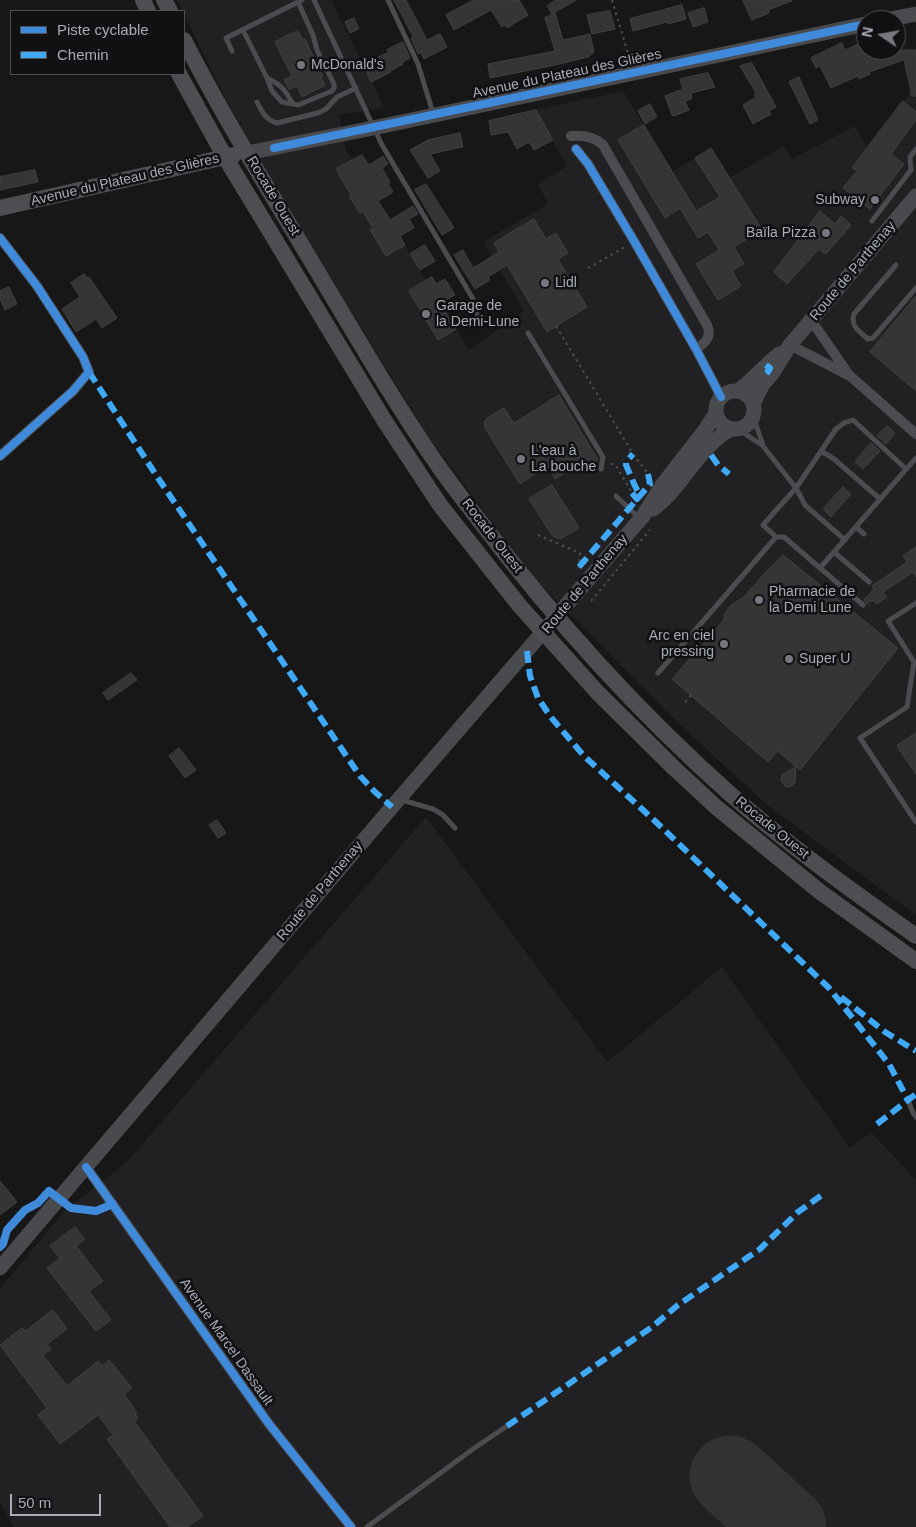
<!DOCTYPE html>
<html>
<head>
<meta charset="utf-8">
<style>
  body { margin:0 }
  #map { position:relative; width:916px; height:1527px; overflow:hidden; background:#171717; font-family:Helvetica,sans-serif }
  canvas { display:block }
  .legend { position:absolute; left:10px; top:10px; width:175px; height:65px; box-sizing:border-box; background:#111113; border:1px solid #4d4f55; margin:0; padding:6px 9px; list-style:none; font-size:15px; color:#a7acb8 }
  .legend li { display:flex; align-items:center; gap:10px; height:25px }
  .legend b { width:25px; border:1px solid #4d4f55 }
  .north { position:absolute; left:856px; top:10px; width:50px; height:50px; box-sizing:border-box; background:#111113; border:1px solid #4d4f55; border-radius:50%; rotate:282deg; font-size:14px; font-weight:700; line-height:20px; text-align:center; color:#a7acb8 }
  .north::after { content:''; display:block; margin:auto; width:18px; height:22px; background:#757880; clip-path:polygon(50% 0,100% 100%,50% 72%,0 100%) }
  .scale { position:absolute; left:10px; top:1494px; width:91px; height:22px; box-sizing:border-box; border:2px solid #a7acb8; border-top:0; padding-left:6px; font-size:15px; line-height:18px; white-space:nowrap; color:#a7acb8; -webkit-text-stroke:4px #111113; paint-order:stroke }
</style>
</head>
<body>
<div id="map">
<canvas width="916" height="1527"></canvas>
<ul class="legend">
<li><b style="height:6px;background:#408adc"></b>Piste cyclable</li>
<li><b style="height:6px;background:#3fa9f5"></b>Chemin</li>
</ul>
<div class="north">N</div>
<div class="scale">50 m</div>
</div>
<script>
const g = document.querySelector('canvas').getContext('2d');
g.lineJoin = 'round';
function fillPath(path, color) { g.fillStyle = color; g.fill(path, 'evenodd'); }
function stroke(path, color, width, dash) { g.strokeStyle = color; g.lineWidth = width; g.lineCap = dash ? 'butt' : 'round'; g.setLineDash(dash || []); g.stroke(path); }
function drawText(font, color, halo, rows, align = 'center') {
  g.font = font + ' Helvetica,sans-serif'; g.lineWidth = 5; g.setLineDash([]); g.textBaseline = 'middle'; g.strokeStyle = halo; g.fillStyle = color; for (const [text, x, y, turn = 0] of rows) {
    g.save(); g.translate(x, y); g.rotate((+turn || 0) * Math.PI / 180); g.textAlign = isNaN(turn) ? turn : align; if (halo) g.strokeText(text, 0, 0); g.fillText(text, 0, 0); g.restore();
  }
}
fillPath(new Path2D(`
  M177,0H331L384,107L339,115L346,150L469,350L524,311L483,242L548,204L538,184L567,166L535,110L623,91L672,172L711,148L730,178L784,146L792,159L855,126L867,148L916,85V915L766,804L673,718L529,573L426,433L308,242L227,102Z
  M426,817L607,1062L722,967L850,1148L871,1132L916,1180V1527H14L0,1503V1289L65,1210L125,1164Z`), '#212123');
stroke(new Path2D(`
  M730,1476L786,1527`), '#303233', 81);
const building = new Path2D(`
  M394,0H406L427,40L440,34L447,47L424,59L421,52L418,54L411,38L413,37Z
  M474,0H519L528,15L507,28L505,25L502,27L491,10L454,30L446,15Z
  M556,0H576L552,14L547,6Z
  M743,0H792V1L768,10L769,13L752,20Z
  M682,5L686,19L668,24L667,22L633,31L630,19Z
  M704,8L708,22L693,27L688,13Z
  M610,11L615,29L592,34L587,15Z
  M555,13L563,40L590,34L594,52L588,57L555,65L490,78L488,64L555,51L545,18Z
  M354,18L359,29L350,33L345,22Z
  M298,31L303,40L305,39L323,76L321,77L325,85L302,97L297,86L289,89L284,80L292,76L275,42Z
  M403,42L410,58L402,62L403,64L390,71L391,72L371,82L363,64L389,52L387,50Z
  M842,43L845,50L861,43L864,50H916V96H912L904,60L869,72L870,74L859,79L858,76L831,88L820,66L816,68L811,58Z
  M752,63L776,107L769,111L771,114L753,124L743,105L756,97L754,94L756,93L740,66Z
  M708,73L715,87L691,93L692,99L685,101L689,110L674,116L672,115L665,96L683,89L680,79Z
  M799,77L818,120L810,124L789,82Z
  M903,101L916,112V120L891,154L904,164L870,209L843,188L857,171L852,168Z
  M650,104L657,117L645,124L638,111Z
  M536,110L553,140L534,150L529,142L517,149L508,132L491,135L489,121Z
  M644,125L696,211L720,197L695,158L711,148L762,230L734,247L744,264L732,271L741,286L718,300L696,264L719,250L708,232L698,238L680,208L665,218L618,140Z
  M460,133L463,147L430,154L440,171L428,178L410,150L428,140Z
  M362,155L369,165L383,156L388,164L382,168L390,182L388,184L393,192L378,201L390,220L413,206L418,214L409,219L414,228L400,236L405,245L386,256L370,230L373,228L363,212L360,213L349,196L351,195L336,169Z
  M35,170L38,182L0,190V177Z
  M426,184L454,228L442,235L415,190Z
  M820,211L835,224L841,216L851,225L826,254L819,249L787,284L774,272Z
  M534,219L546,239L556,233L568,253L558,259L587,307L547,332L507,265L488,277L490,280L475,289L454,255L463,250L473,268L499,252L494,243Z
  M425,245L435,261L420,270L410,254Z
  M84,274L87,278L89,277L117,318L102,328L96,319L76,332L62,309L80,297L71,283Z
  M432,277L436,284L445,279L455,295L440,303L456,329L438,340L409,291Z
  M9,287L17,304L5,310L0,299V291Z
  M916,296V391L870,352Z
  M559,395L598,460L587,467L584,461L555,479L548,466L520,484L485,428L484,422L487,418L504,408L514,423Z
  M887,426L895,433L886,444L877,436Z
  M871,443L880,451L863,469L855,462Z
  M552,485L579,528L562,538H556L551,534L529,499Z
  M843,487L851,494L831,517L823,509Z
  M916,547V577L913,572L883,592L887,597L877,604L872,600L867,604L864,600L874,589L872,586L907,562L903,556Z
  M783,555L898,648L800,770L778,751L768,762L672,679L723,621L725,613L731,605L744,597L765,573Z
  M131,673L137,680L108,700L103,693Z
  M916,733V774L897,746Z
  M179,748L196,770L185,778L169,756Z
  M796,767L795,783L790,787L785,786L781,781L782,775Z
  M217,820L226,833L218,838L209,825Z
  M0,1181L17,1202L0,1215Z
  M75,1227L85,1239L76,1246L103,1281L89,1291L111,1320L96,1331L47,1268L60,1258L50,1246Z
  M53,1310L67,1329L47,1344L51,1349L43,1355L67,1386L98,1361L102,1366L109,1360L132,1388L124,1394L137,1413L135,1414L138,1418L134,1421L203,1516L187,1527H170L107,1439L113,1435L98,1415L60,1444L38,1415L47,1408L0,1345L22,1328L25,1331Z`);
fillPath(building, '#353536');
stroke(building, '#3f4043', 1);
stroke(new Path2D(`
  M612,0L630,60
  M588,268L625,247
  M556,326L633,454L648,474
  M611,464H615L632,493
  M538,535L580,553L579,567L578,569
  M591,601L650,530
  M685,702L691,695`), '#4d4e51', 2, [2.5, 4]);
stroke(new Path2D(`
  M314,0L382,145L476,304L478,313L475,324
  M388,0L418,64L433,113
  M243,30L267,78L272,91L282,102L298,105L332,91L334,88V84L317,50L313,35L298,2
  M232,51L226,38L302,0
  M267,78C282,85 285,90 293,104
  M257,102C262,112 266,120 277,123L318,113L326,109L337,97L356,88
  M872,221L911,170L910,157L916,149
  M896,265L854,314C850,326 860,332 868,339L873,338L916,288
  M528,333L603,457L601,469
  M753,416L763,445
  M738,429L763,446L796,488L763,525L776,537H784L863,605
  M821,451L834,459L880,499
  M616,496L640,519
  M856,527L864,534
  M845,540L805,505L796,488L836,429L844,423L853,420L906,469
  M834,552L869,582
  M820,568L916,458
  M916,603L888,621L914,662L907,707L860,738L916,822
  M658,673L776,537
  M402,800L433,809L443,815L455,828
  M908,1100L913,1113L916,1117
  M367,1527L473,1449L507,1426`), '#4a4c50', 5);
stroke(new Path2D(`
  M571,136C583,135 595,137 603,145L707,325C712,336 706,343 696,349
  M576,149L588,164L634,241L696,349L721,397
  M0,238L37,286L83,357L89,372L73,391L0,456
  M811,320L849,375L916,434
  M790,345L848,375
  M86,1167L269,1424L351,1527`), '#4a4c50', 10);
stroke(new Path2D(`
  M885,20L916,14
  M247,153L373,128L866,24
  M716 410a19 19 0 1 1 38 0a19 19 0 1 1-38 0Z
  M738,391C753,380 764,366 779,354
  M753,404L763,384L772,374L790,345L916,196
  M653,509C683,487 698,447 731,429
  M0,1268L392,807L643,516L663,484L705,430L716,413`), '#494a4e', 15);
stroke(new Path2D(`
  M143,0L148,11
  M164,0L170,11
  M184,40C221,113 265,183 307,254C349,324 390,396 437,464C450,483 465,502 479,520C554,619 637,711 729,793C788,845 852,891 916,936
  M179,74L225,157L384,420L440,505L519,605L598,693L674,768L716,807L819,891L916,961
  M0,208L234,155`), '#4d4e51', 16);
stroke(new Path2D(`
  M766,365L770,368L768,371L772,374
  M89,372L160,481L360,776L374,791L392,807
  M711,455L718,465L729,474
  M632,493L637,499L640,495L635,486L626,465V462L633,454
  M579,567L650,484L648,474
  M527,651L530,676L538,698L550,716L584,756L655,821L829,988L889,1064L908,1100
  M841,997L885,1032L916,1051
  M877,1124L916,1094
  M507,1426L652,1327L678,1305L760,1249L798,1212L822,1195`), '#3fa9f5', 6, [12, 6]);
stroke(new Path2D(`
  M274,148L866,24
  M576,149L588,164L634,241L696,349L721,397
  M0,238L37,286L83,357L89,372L73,391L0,456
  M86,1167L269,1424L351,1527
  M0,1247L3,1244L7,1230L25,1210L38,1203L49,1191L71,1208L96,1211L113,1204`), '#408adc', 8);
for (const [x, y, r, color] of [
  [301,65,5,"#757880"],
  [875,200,5,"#757880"],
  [826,233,5,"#757880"],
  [545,283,5,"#757880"],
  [426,314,5,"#757880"],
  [521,459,5,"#757880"],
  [759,600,5,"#757880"],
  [724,644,5,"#757880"],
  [789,659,5,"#757880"]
]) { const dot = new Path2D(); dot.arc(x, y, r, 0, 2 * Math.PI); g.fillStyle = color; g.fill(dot); stroke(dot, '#111113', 2); }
drawText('14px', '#a7acb8', '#111113', [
  ["McDonald's",311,65],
  ["Subway",865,200,"right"],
  ["Baïla Pizza",816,233,"right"],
  ["Lidl",555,283],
  ["Garage de",436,306],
  ["la Demi-Lune",436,322],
  ["L'eau à",531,451],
  ["La bouche",531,467],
  ["Pharmacie de",769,592],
  ["la Demi Lune",769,608],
  ["Arc en ciel",714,636,"right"],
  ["pressing",714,652,"right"],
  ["Super U",799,659]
], 'left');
drawText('14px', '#a7acb8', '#111113', [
  ["Avenue du Plateau des Glières",567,74,-12],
  ["Avenue du Plateau des Glières",125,180,-13],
  ["Rocade Ouest",273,196,59],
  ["Route de Parthenay",853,271,-50],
  ["Rocade Ouest",492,536,52],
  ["Route de Parthenay",585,584,-50],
  ["Rocade Ouest",772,828,39],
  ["Route de Parthenay",320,891,-50],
  ["Avenue Marcel Dassault",226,1342,55]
]);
</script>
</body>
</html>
